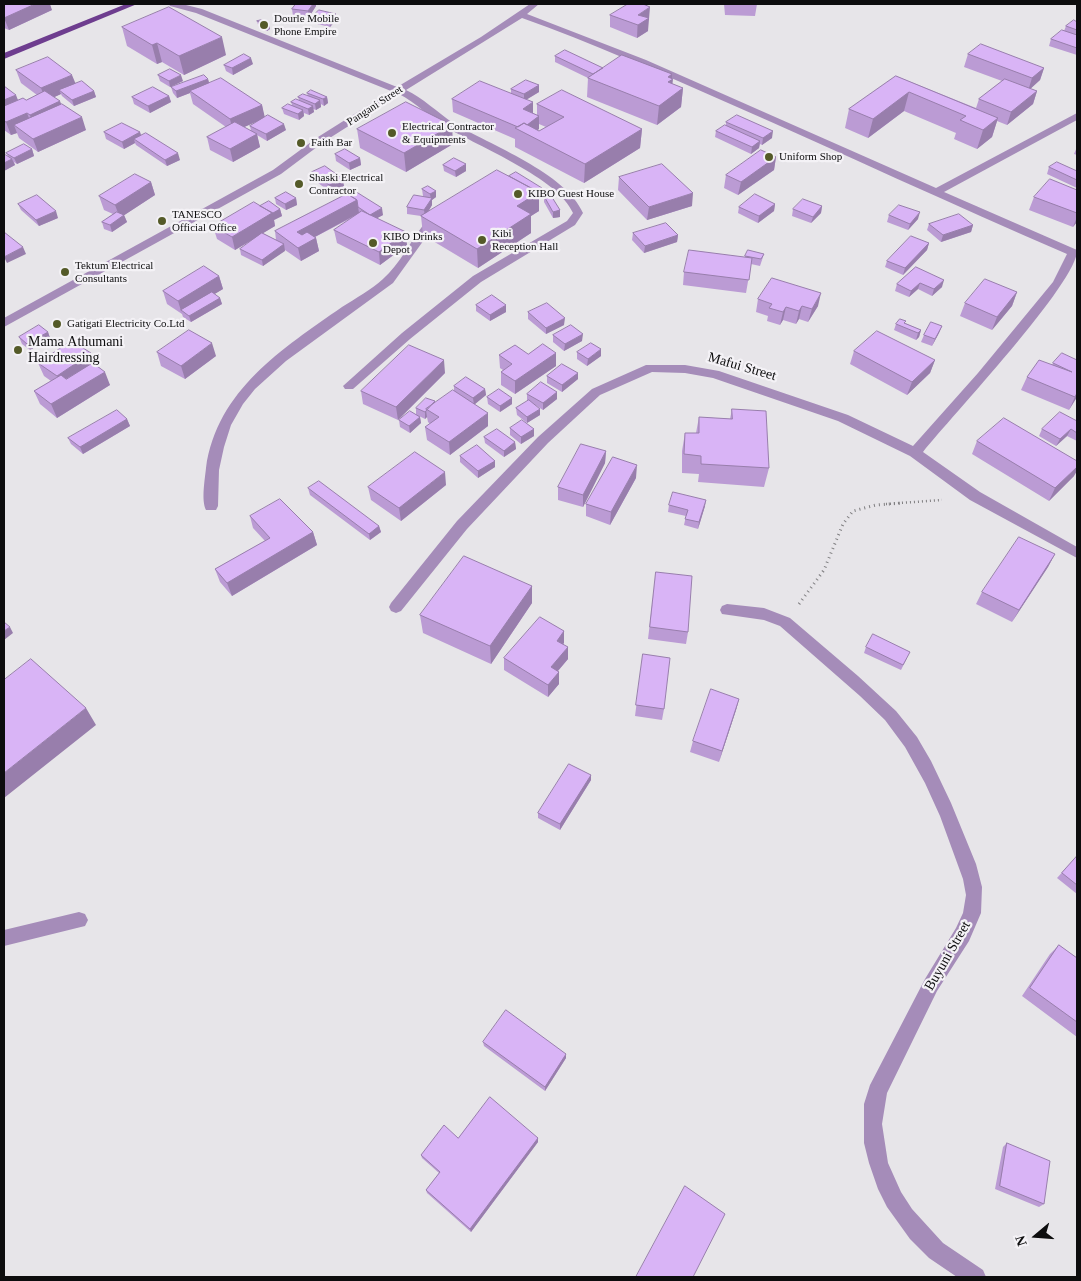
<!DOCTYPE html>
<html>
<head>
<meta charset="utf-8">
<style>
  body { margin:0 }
  #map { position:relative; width:1081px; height:1281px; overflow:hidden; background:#e7e5e9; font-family:"Times New Roman",serif }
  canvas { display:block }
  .frame { position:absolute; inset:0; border:5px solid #0d0d0e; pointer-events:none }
  .north { position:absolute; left:1011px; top:1211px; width:50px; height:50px; -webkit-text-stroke:4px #f4f2f6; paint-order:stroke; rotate:252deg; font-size:14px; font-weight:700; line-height:20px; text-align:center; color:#0d0d0e }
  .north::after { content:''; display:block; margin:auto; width:18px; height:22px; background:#0d0d0e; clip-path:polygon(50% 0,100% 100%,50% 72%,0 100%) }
</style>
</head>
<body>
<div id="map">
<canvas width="1081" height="1281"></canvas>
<div class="frame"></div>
<div class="north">N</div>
</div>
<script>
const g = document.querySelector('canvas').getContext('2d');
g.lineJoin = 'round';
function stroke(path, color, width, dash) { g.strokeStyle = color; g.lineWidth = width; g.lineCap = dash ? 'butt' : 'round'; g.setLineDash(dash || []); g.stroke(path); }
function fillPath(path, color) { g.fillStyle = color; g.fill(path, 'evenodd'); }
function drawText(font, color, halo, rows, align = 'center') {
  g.font = font + ' "Times New Roman",serif'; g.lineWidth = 4.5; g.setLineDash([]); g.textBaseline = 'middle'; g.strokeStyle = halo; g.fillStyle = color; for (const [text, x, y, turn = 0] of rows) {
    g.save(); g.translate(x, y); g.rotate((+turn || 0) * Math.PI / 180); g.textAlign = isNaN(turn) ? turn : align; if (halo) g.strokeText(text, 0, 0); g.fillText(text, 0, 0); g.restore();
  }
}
stroke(new Path2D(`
  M886,504L942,500`), '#7f7e80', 2.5, [1, 3]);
stroke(new Path2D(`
  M799,604L824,570L843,524L853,511L876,505L903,503`), '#7f7e80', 3, [1, 4]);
fillPath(new Path2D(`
  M169,4H182L202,9L397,87L481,37L530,4H539L527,14L646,60L936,188L1077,113V120L944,192L1077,250C1079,281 950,418 923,452L980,492L1077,547V558L970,500L910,456L838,421L713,378L685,373L652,372L600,395L548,443L467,529L401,611L396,613L391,611L389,607L391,603L457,521L538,437L592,389L646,365H685L719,371L848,415L913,446L978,373L1053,282L1067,254C953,205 842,153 728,103C660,73 592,43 522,18L406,90C423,98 437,112 453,123C490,145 566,173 583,213L575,225L481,282L410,339L353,389H345L343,386L402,333L473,276L567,221L573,213C558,178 479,147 446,127C430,117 416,103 399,94L325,141L281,174L4,327V318L273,170L318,137L391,91L196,13L170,6Z
  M434,216L439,219L393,283L286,361L255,389L243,404L231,425L224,447L219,470L218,506L216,510H206C201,500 205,479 206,468C217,390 282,349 342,307C356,298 371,290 383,279C400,264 410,242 424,224L430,217Z
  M727,604L764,608L790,618L858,676L896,711L917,737L931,761L951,803L976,864L982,887L981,913L969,941L937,991L887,1093L882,1124L888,1163L901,1192L912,1209L943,1243L983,1270L986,1277H957L929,1258L910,1239L887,1207L878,1189L869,1163L864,1143V1104L870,1085L925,979L956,928L963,913L966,895L963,879L940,816L925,783L905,747L885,720L860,696L780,626L764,620L722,614L720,610L722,606Z
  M79,912L85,914L88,920L85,926L4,946V930Z`), '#a58cb9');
fillPath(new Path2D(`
  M126,4H137L4,59V53Z`), '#6e3d8f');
fillPath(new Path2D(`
  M4,4L52,10L9,30L4,28Z
  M296,4H316V6L309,17L293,16L292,9Z
  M724,4H757L755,16L725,15Z
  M610,15L649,19L648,20V31L637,38L610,27Z
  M312,17L336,20L330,27L313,23Z
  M257,21L269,23L270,29L267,31L259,28Z
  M1077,22V55L1049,46L1051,39L1064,31L1066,26Z
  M122,27L226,55L184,75L162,62L157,64L127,46Z
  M968,54L1044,68L1040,80L1030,89L1037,91L1033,104L1007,125L997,121L992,137L977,149L954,139L956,133L904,111L868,138L845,128L849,109L896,76L976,108L979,99L1002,81L964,67Z
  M555,56L603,68L672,79V84L683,88L681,107L657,125L587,97L588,78L555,62Z
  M253,64L233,75L226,71L224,65Z
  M16,70L75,84L94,91L96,97L74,106L62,96L61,94L54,97L86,130L38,152L19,138L17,133L11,135L4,130V86L18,100H26L37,95L21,83Z
  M158,75L183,81L170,87L160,81Z
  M208,79L209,83L262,105L264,117L286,130L267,141L257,135L260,147L233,162L210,150L207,137L226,127L193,104L190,93L177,98L173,93L171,87ZM261,119L250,126L251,131L244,127Z
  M539,85V92L526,100L533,113L537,115V104L642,129L640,148L584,183L515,147V139L453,112L452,99L511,93V89ZM539,124L546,127L539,131L537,130L539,129Z
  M307,93L327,97L328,103L324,106L321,104V107L316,110L313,109L314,112L309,115L304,113V116L299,120L284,114L282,108L292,105L291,102L299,100L298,97L308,96Z
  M169,96L171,102L150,113L134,104L132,97Z
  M726,122L772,138L762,145L760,144L759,148L751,154L715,137L716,131L726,125Z
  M357,129L453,144L406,172L360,148Z
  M104,132H140L141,135L180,160L167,166L136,145L135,143L124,149L106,139Z
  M1077,147V155L1074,154Z
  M32,149L34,156L17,164L14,162L15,165L4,171V156H8L6,153Z
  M335,154L360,158L361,165L350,170L336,161Z
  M776,157L774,170L738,195L724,188L726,175Z
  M466,164V171L456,177L444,171L443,165Z
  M1049,167L1077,171V188L1047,174Z
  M312,172L344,186L330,192L313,179Z
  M509,176L542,194L539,196V211L531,216V233L478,268L423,235L421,216L407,214V207L425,197L423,196L422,189L436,191V197L432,200V205L428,212Z
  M619,177L692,206L647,220L618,190Z
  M151,182L155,195L124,215L127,222L112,232L104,229L102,222L113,214L104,210L99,196Z
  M1077,190V222L1073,227L1029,210L1034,197Z
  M347,194L383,215L377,218L407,245L380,265L337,243L334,230L355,216L315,237L316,238L319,251L301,261L285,250L263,266L241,255L240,249L256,238L235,250L217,239L213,226L260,206L280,209L282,216L274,220L275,226L263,233L276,240L275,231Z
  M544,196L560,210V217L553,218L544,202Z
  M275,198H296L297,205L286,210L276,204Z
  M18,204L58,218L39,226L21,210Z
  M775,204L774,211L758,223L738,213L739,207Z
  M822,206L821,213L811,223L792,216L793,209Z
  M889,215L918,219L908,230L887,222Z
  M929,224L973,225L971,232L941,242L927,230Z
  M633,233L678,235L677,242L644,253L632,240Z
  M929,243L927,250L903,275L885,267L887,261Z
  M764,254L760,266L751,264L746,293L683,285L684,272L745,257V256Z
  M916,267L942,287L932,296L918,289L909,297L895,291L897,284Z
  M219,276L223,289L214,294L220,298L222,304L191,322L183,317L182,314L167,304L163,291Z
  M1017,292L1012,306L992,330L960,316L965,303Z
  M758,299L818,306L808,322L799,319L796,324L783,320L780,325L767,321L768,316L756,312Z
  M476,305L506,312L490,321L476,311Z
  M528,312L564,325L546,334L528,319Z
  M905,323L921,330L919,337L916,340L894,330L896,324Z
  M942,326L939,333L932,346L921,342L924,335Z
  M48,332L50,338L30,350L22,344L19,337Z
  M553,335L582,341L564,351L553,342Z
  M854,351L935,360L930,373L907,395L850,364Z
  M157,352L216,356L185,379L161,366Z
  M577,352L601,356L587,366L577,359Z
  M91,353L96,365L110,385L57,418L40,404L34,391L51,381L44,376L38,363Z
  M556,353V366L515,394L501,385V372L503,370L500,368L499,355Z
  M1077,360V397L1069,410L1021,390L1027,377L1052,365L1053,363Z
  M445,373L398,420L363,404L361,391Z
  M578,373V379L562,392L547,383V376Z
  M454,386L485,389L486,395L474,404L488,426L450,455L427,440L425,427L430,424L428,422L427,417L425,419L419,416L420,417L421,423L410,433L400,427L399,420L416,414V408L435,401V403L454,391Z
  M557,392V399L543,410L535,405L540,415L527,423L517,415L516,408L528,401L527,400V394Z
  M487,397L512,398V404L500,412L488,404Z
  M732,409L769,468L764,487L698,482L699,474L682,473V451L685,433H696L699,417L730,419Z
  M127,419L130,426L83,454L71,444L68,438Z
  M1077,421V441L1067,436L1056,446L1039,436L1042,429Z
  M510,428L534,429V436L521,444L510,435Z
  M484,437L515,442L516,449L504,457L485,443Z
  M977,441L1074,476L1049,501L972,454Z
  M606,451L605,463L583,507L558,500V487Z
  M460,456L495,461V467L478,478L460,462Z
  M636,478L610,525L586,516V504Z
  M446,485L401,521L371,500L368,487Z
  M308,488L379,526L381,532L370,540L310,495Z
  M669,505L705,506L698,529L684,525L686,516L668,512Z
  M250,516L313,532L317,545L232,596L220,582L215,569L265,541L253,528Z
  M1055,554L1048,567L1012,622L976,604L982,592Z
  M656,572L688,632L686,644L648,639Z
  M532,586V603L491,664L423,633L420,615Z
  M564,631V643L563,644L568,659L558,671L559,672V684L548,697L504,670V658Z
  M866,647L907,658L901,670L864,653Z
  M643,654L664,709L662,720L635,716Z
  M739,699L736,710L719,762L690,752L693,741Z
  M591,775V780L560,830L538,818V813Z
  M1077,856V894L1057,878Z
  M1059,945L1077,958V1037L1022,996L1050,954Z
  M483,1042L566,1058L545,1091L484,1046Z
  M458,1138H538V1142L471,1232L427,1193L426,1190L439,1173L422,1158L421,1155Z
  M1007,1143L1044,1204L1039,1207L995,1189L1003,1147Z`), '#bb9bd4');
fillPath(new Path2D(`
  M35,4H50L52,10L9,30L4,18Z
  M313,4H316V6L309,17L308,11Z
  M650,7L648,31L637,38L638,15Z
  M336,14V20L330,27L329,20Z
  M269,23L270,29L267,31L266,25Z
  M222,37L226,55L184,75L179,56Z
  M157,43L162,62L157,64L152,45Z
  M251,58L253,64L233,75L232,68Z
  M1044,68L1040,80L1028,91L1032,78Z
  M672,74V80L673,79L671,97L683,88L681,107L657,125L659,106L668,77Z
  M72,75L77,87L59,90L61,94L46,101L41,88Z
  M181,75L183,81L170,87L169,81Z
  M208,79L210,86L190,91V93L177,98L176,91Z
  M539,85V92L524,101V94Z
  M94,91L96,97L74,106L72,100Z
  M1037,91L1033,104L1007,125L1011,112Z
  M909,92L904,111L868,138L873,119Z
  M16,95L21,108L4,115V100Z
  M169,96L171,102L150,113L148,106Z
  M327,97L328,103L324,106L323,99Z
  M320,100L321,107L316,110L315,104Z
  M60,101L65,114L34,128L30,115Z
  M533,102V115L523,109Z
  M262,105L265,118L233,132L230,119Z
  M313,106L314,112L309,115L308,109Z
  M303,110L304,116L299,120L298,114Z
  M27,113L32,126L14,125L17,133L11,135L6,122Z
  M539,116V129L530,136L522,128Z
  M82,117L86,130L38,152L33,139Z
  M998,118L992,137L977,149L983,130Z
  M284,124L286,130L267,141L266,134Z
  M452,125L453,144L406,172L404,153Z
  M642,129L640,148L584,183L585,164Z
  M773,131L772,138L762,145L763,138Z
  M140,132L142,139H134L135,143L124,149L122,142Z
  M257,134L260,147L233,162L230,149Z
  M760,141L759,148L751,154L752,147Z
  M32,149L34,156L17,164L14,158Z
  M178,153L180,160L167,166L165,160Z
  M776,157L774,170L738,195L741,182Z
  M360,158L361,165L350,170L349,163Z
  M12,159L15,165L4,171V163Z
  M466,164V171L456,177L455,171Z
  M343,179L344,186L330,192L329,185Z
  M151,182L155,195L120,218L115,205Z
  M542,188V194L539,196V211L531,216V233L478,268L477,249L526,196Z
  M436,191V197L432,200V205L425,217L424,210L431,200L430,194Z
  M693,193L692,206L647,220L649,207Z
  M296,198L297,205L286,210L285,204Z
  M357,200L359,213L300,245L297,232Z
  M775,204L774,211L758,223L759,216Z
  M822,206L821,213L811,223L813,217Z
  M382,208L383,215L370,222V215Z
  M280,209L282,216L274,220L275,226L235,250L232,237L272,213Z
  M560,210V217L553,218V212Z
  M56,211L58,218L39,226L36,220Z
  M920,212L918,219L908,230L910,224Z
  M124,215L127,222L112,232L110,225Z
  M1077,217V222L1073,227Z
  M973,225L971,232L941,242L943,235Z
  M406,232L407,245L380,265L379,252Z
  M678,235L677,242L644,253L645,246Z
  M316,238L319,251L301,261L298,248Z
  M929,243L927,250L903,275L905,268Z
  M284,244L285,251L263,266L262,260Z
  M23,247L26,254L7,263L4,257Z
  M219,276L223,289L185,312L181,310L182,314L178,301Z
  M944,280L942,287L932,296L934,289Z
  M920,283L918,289L909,297L911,291Z
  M1017,292L1012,306L992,330L997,317Z
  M821,293L818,306L808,322L812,309Z
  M220,298L222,304L191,322L189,316Z
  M506,305V312L490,321V315Z
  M802,306L799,319L796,324L799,311Z
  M786,307L783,320L780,325L783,312Z
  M565,318L564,325L546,334V328Z
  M942,326L939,333L932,346L935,339Z
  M921,330L919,337L916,340L918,333Z
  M48,332L50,338L30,350L27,344Z
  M583,334L582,341L564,351L565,344Z
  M212,343L216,356L185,379L181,366Z
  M601,349V356L587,366L588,359Z
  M91,353L96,366L63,389L57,376Z
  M556,353V366L515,394V381Z
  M444,360L445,373L398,420L396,407Z
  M935,360L930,373L907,395L912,382Z
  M105,372L110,385L57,418L51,404Z
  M578,373V379L562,392V385Z
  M485,389L486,395L474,405L473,398Z
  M557,392V399L543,410V403Z
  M1077,393V397L1069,410L1075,397Z
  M512,398V404L500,412V406Z
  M540,409V415L527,423V417Z
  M426,410L427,417L425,419V412Z
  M488,413V426L450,455L449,442Z
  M420,417L421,423L410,433L409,426Z
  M127,419L130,426L83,454L80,447Z
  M534,429V436L521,444V437Z
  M1071,429L1067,436L1056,446L1060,439Z
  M515,442L516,449L504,457V451Z
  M606,451L605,463L583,507V495Z
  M495,461V467L478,478V471Z
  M637,465L636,478L610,525L611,512Z
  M1077,467V471L1074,476L1049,501L1055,488Z
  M445,472L446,485L401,521L399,508Z
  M706,500L705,506L698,529L699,522Z
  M379,526L381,532L370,540L369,534Z
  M313,532L317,545L232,596L227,583Z
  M1055,554L1048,567L1012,622L1019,610Z
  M532,586V603L491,664L490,646Z
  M10,627L13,633L4,640V631Z
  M564,631V643L556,652L557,641Z
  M568,647V659L551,679V667Z
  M559,672V684L548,697V685Z
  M739,699L736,710L719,762L722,751Z
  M86,708L96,725L4,798V773Z
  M591,775V780L560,830V824Z
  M566,1054V1058L545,1091V1087Z
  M538,1138V1142L471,1232L470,1229Z`), '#987eac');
const building = new Path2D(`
  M4,4H35L4,18Z
  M296,4H313L308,11L292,9Z
  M628,4H643L650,7L638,15L649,18L638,25L610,15Z
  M169,7L222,37L179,56L157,43L152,45L122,27Z
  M319,10L336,14L329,20L312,17Z
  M261,20L269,23L266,25L257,21Z
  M1074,20L1077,22V30L1066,26Z
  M1062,30L1077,35V48L1051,39Z
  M981,44L1044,68L1032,78L968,54Z
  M565,50L603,68L593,74L555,56Z
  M244,54L251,58L232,68L224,65Z
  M622,55L672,74L668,77L673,79L668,82L683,88L659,106L588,78Z
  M48,57L72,75L41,88L16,70Z
  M170,69L181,75L169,81L158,75Z
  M204,75L208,79L176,91L171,87Z
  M896,76L998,118L983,130L960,120L966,116L909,92L873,119L849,109Z
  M221,78L262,105L230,119L190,91Z
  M1005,79L1037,91L1011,112L979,99Z
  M526,80L539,85L524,94L511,89Z
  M82,81L94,91L72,100L59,90Z
  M480,81L533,102L523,109L539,116L527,125L524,123L518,127L452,99Z
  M4,86L16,95L4,100Z
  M153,87L169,96L148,106L132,97Z
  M311,90L327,97L323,99L307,93Z
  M562,90L642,129L585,164L515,128L524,123L539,131L564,117L537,104Z
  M45,91L60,101L30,115L27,113L6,122L4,121V106L23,98L26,100Z
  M303,94L320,100L315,104L298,97Z
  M296,99L313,106L308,109L291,102Z
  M406,102L452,125L404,153L357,129Z
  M62,104L82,117L33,139L14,125Z
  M288,104L303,110L298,114L282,108Z
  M268,115L284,124L266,134L250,126Z
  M737,115L773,131L763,138L726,122Z
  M235,122L257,134L230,149L207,137Z
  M122,123L140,132L122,142L104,132Z
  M725,125L760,141L752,147L716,131Z
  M146,133L178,153L165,160L134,139Z
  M24,144L32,149L14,158L6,153Z
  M345,149L360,158L349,163L335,154Z
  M761,150L776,157L741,182L726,175Z
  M6,155L12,159L4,163V156Z
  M454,158L466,164L455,171L443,165Z
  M1057,162L1077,171V180L1049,167Z
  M662,164L693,193L649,207L619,177Z
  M325,166L343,179L329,185L312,172Z
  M497,170L539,192L517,206L531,214L477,249L421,216Z
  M516,172L542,188L536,191L509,176Z
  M135,174L151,182L115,205L99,196Z
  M1050,179L1077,190V213L1034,197Z
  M428,186L436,191L430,194L422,189Z
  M286,192L296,198L285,204L275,198Z
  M358,193L382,208L370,215L358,207L357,200L351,196Z
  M347,194L357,200L297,232L302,235L307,232L316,238L298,248L275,231Z
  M550,194L560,210L553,212L544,196Z
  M755,194L775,204L759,216L739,207Z
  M37,195L56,211L36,220L18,204Z
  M414,195L432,198L424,210L407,207Z
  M803,199L822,206L813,217L793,209Z
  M269,201L280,209L273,213L260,206Z
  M254,202L272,213L232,237L213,226Z
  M899,205L920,212L910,224L889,215Z
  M362,211L406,232L379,252L334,230Z
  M117,212L124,215L110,225L102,222Z
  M959,214L973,225L943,235L929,224Z
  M666,223L678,235L645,246L633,233Z
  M4,232L23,247L4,257Z
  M262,233L284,244L262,260L240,249Z
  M911,236L929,243L905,268L887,261Z
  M689,250L752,258L749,280L684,272Z
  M748,250L764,254L761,259L745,256Z
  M204,266L219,276L178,301L163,291Z
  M916,267L944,280L934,289L920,283L911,291L897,284Z
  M772,278L821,293L812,309L802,306L799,311L786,307L783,312L769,308L772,304L758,299Z
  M985,279L1017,292L997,317L965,303Z
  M212,292L220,298L189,316L181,310Z
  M492,295L506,305L490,315L476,305Z
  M547,303L565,318L546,328L528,312Z
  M900,319L906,321L904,323L921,330L918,333L896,324Z
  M931,322L942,326L935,339L924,335Z
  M39,325L48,332L27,344L19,337Z
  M571,325L583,334L565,344L553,335Z
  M189,330L212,343L181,366L157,352Z
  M877,331L935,360L912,382L854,351Z
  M72,341L91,353L57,376L38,363Z
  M591,343L601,349L588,359L577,352Z
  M543,344L556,353L515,381L501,372L512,364L499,355L515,345L528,354Z
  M409,345L444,360L396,407L361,391Z
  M1062,353L1077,360V393L1075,397L1027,377L1039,360L1072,372L1053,363Z
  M93,363L105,372L51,404L34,391L61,375L66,379Z
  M562,364L578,373L562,385L547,376Z
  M466,377L485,389L473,398L454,386Z
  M541,382L557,392L543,403L527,394Z
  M499,389L512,398L500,406L487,397Z
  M453,390L488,413L449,442L425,427L439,417L426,409Z
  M426,398L435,401L425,412L416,408Z
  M529,400L540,409L527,417L516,408Z
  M732,409L766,411L769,468L701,464V456L684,454L685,433H699V417L732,419Z
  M117,410L127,419L80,447L68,438Z
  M410,411L420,417L409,426L399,420Z
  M1060,412L1077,421V433L1071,429L1060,439L1042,429Z
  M1004,418L1077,461V467L1055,488L977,441Z
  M522,420L534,429L521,437L510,428Z
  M497,429L515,442L504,451L484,437Z
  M581,444L606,451L583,495L558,487Z
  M477,445L495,461L478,471L460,456Z
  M415,452L445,472L399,508L368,487Z
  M613,457L637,465L611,512L586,504Z
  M319,481L379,526L369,534L308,488Z
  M673,492L706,500L699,522L685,519L688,510L669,505Z
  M280,499L313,532L227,583L215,569L270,538L250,516Z
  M1019,537L1055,554L1019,610L982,592Z
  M464,556L532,586L490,646L420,615Z
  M656,572L692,576L688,632L650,627Z
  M540,617L564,631L557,641L568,647L551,667L559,672L548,685L504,658Z
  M4,622L10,627L4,631Z
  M873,634L910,652L903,665L866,647Z
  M643,654L670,658L664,709L636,705Z
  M31,659L86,708L4,773V680Z
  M711,689L739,699L722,751L693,741Z
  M569,764L591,775L560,824L538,813Z
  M1077,856V885L1062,873Z
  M1059,945L1077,958V1022L1030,988Z
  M506,1010L566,1054L545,1087L483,1042Z
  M490,1097L538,1138L470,1229L426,1190L440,1172L421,1155L444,1125L458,1138Z
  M1007,1143L1050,1161L1044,1204L1000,1186Z
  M685,1186L725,1214L693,1277H636Z`);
fillPath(building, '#d9b4f6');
stroke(building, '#987eac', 1);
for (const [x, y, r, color] of [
  [264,25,5,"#545a28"],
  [392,133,5,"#545a28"],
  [301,143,5,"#545a28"],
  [769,157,5,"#545a28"],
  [299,184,5,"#545a28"],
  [518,194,5,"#545a28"],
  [162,221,5,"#545a28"],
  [482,240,5,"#545a28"],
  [373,243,5,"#545a28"],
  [65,272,5,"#545a28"],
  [57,324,5,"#545a28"],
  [18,350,5,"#545a28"]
]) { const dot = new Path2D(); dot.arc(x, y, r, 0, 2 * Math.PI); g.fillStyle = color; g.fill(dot); stroke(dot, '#f4f2f6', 2); }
drawText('11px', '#0d0d0e', '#f4f2f6', [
  ["Dourle Mobile",274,19],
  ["Phone Empire",274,32],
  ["Electrical Contractor",402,127],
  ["& Equipments",402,140],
  ["Faith Bar",311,143],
  ["Uniform Shop",779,157],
  ["Shaski Electrical",309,178],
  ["Contractor",309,191],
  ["KIBO Guest House",528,194],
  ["TANESCO",172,215],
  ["Official Office",172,228],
  ["Kibi",492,234],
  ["Reception Hall",492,247],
  ["KIBO Drinks",383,237],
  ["Depot",383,250],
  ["Tektum Electrical",75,266],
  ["Consultants",75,279],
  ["Gatigati Electricity Co.Ltd",67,324]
], 'left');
drawText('11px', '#0d0d0e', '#f4f2f6', [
  ["Pangani Street",375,106,-33]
]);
drawText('14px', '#0d0d0e', '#f4f2f6', [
  ["Mama Athumani",28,342],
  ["Hairdressing",28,358]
], 'left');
drawText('14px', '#0d0d0e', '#f4f2f6', [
  ["Mafui Street",742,367,16],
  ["Buyuni Street",948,956,-60]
]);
</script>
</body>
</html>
